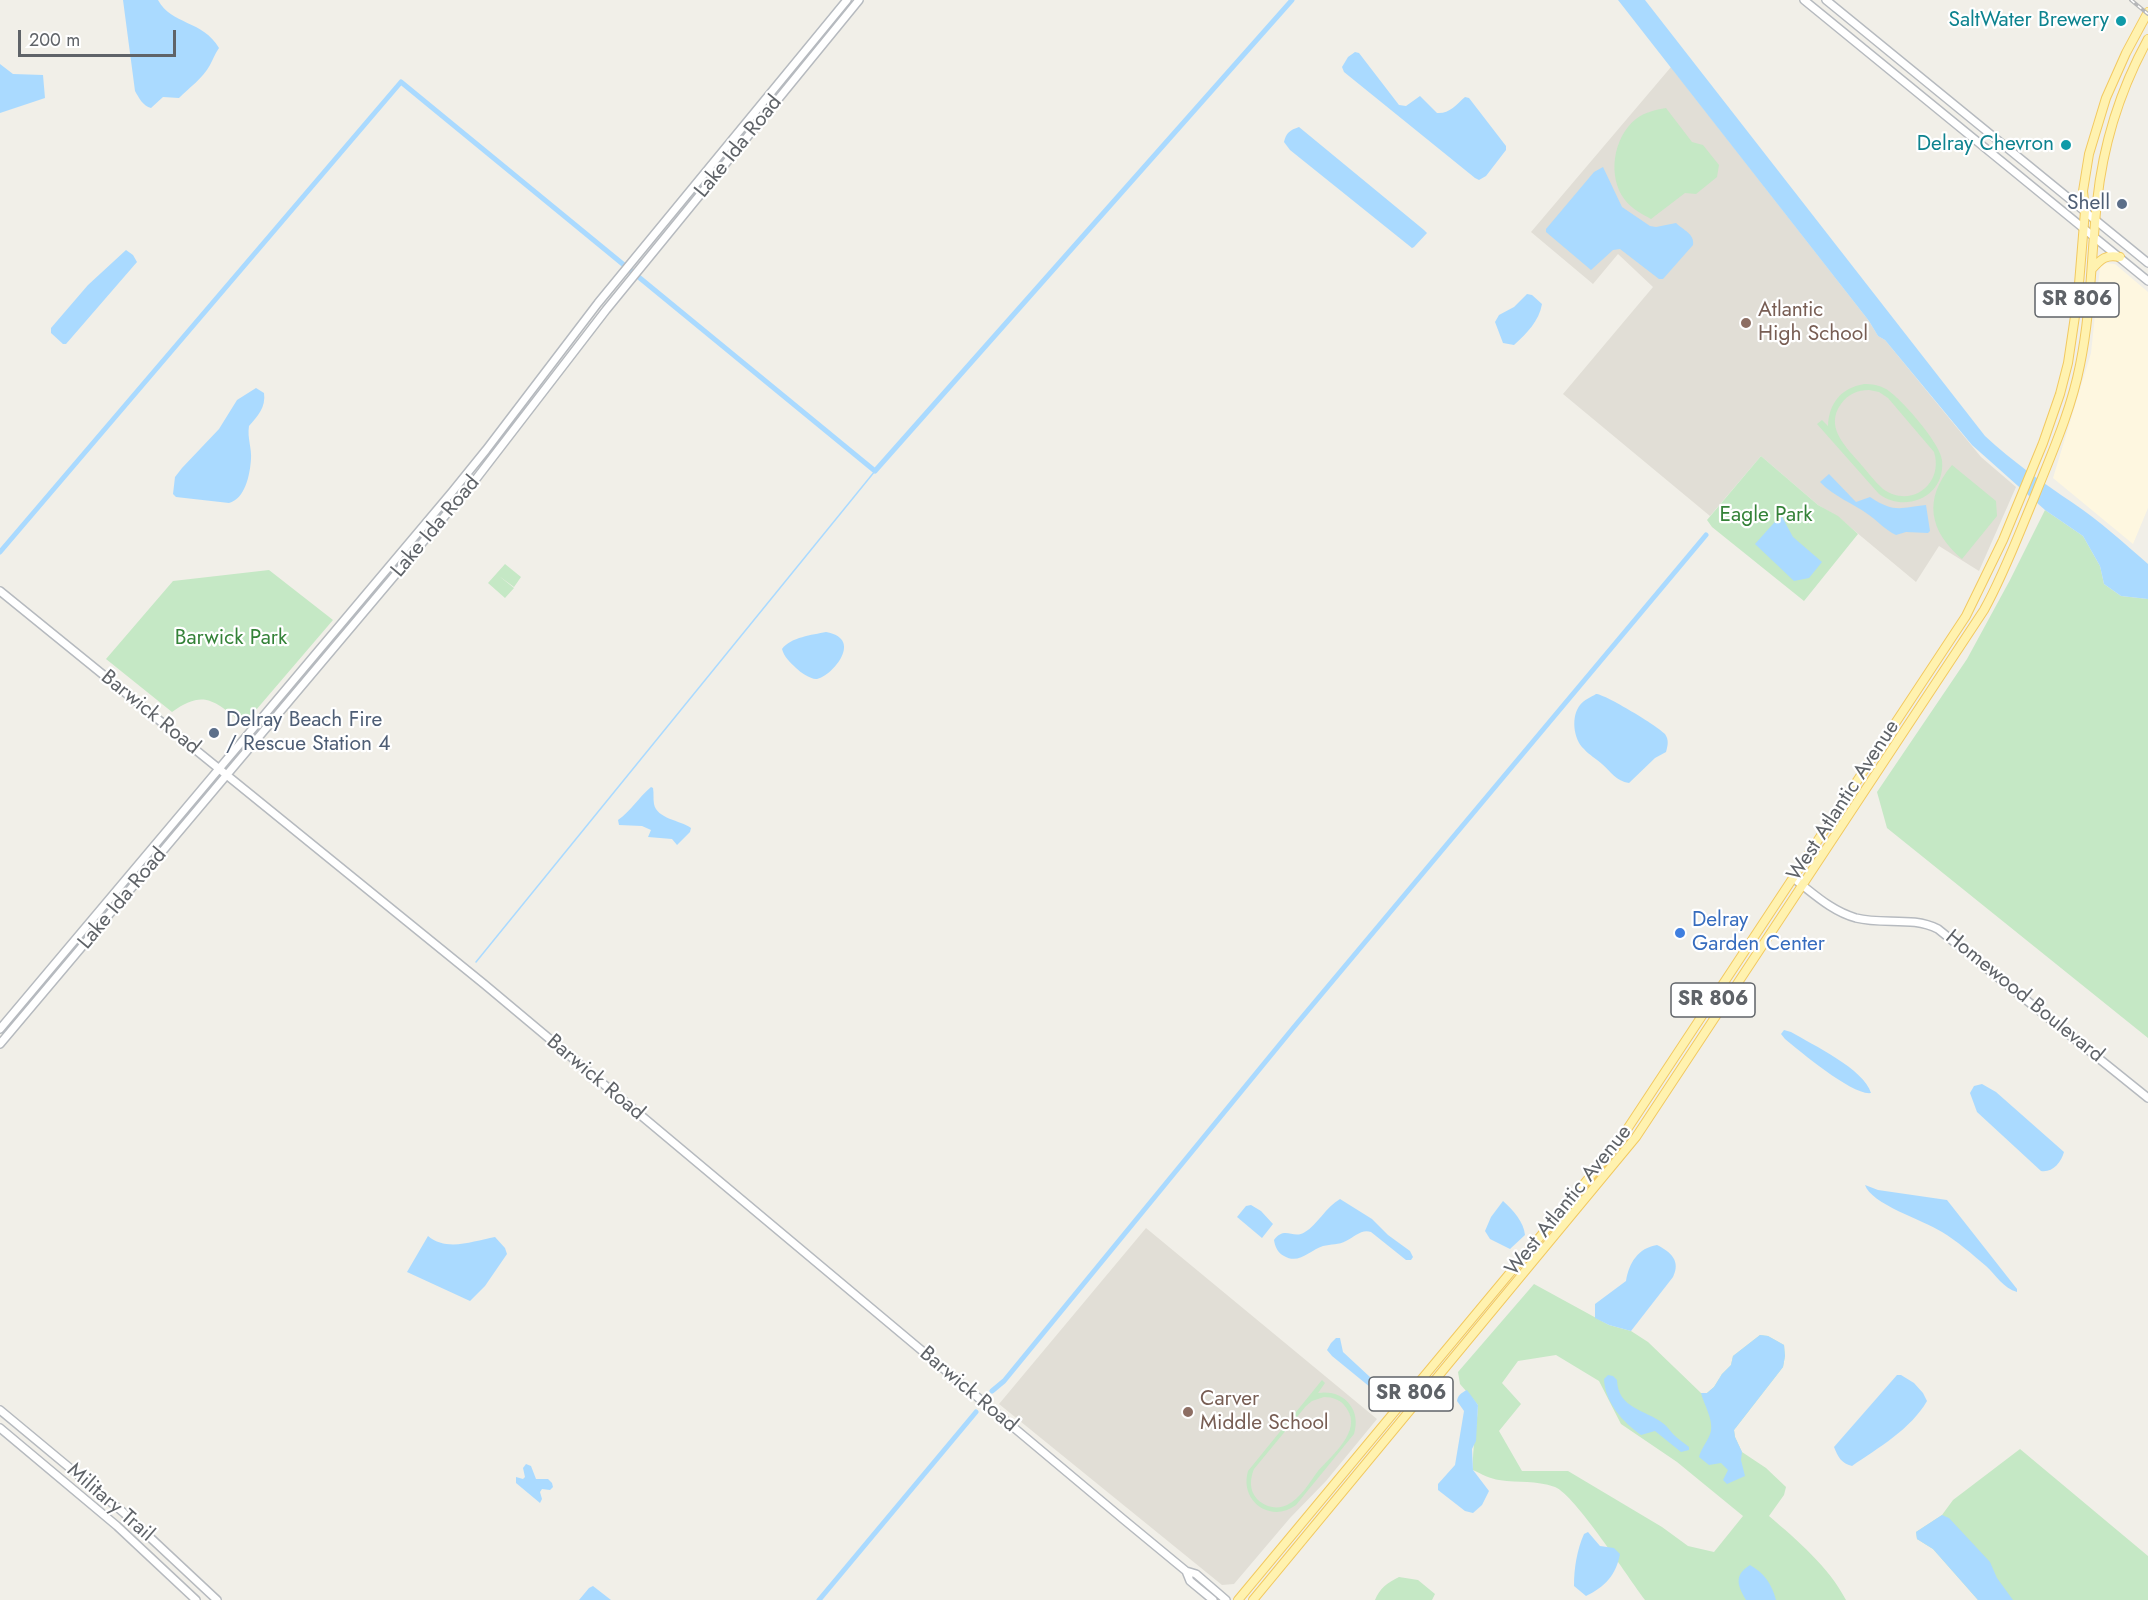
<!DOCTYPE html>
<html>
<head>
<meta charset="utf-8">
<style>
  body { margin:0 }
  #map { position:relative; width:2148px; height:1600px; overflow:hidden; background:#f1efe8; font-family:Jost,sans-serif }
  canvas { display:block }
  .scale { position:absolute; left:18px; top:30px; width:158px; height:27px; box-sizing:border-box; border:3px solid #5f6368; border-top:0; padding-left:8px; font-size:18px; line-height:21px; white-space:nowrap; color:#5f6368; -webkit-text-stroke:4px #fff; paint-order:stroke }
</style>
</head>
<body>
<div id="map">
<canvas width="2148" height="1600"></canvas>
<div class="scale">200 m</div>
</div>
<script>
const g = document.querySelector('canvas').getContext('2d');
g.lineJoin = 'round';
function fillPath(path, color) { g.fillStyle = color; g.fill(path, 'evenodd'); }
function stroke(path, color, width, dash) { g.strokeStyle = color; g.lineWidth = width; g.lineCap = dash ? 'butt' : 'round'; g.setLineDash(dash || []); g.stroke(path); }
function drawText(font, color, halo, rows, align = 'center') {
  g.font = font + ' Jost,sans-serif'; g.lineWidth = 4.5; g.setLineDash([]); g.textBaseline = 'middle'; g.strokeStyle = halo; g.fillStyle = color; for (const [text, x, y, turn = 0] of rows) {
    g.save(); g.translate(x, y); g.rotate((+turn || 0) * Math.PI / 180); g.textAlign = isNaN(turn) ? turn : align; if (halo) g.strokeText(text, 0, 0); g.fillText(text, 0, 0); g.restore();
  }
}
fillPath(new Path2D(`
  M2106,263L2115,264L2148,292V508L2133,544L2053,478L2091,353L2100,267Z`), '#fef7e0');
fillPath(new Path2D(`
  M1671,67L1869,321L1878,336L1885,340L1981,457L2016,487L1979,571L1939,546L1916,582L1838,517L1818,505L1761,456L1710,516L1563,394L1653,287L1618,254L1593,284L1531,232Z
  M1146,1228L1377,1419L1326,1481L1290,1518L1234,1584L1222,1585L999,1404Z`), '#e1ded6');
fillPath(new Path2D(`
  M1666,108L1692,142L1703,145L1719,165L1717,177L1696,194L1685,193L1651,219C1642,214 1632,209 1625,200C1607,177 1613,137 1636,119C1645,112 1655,110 1666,108Z
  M1864,384C1872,384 1879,385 1886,389C1900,397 1941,444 1942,460C1946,496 1906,514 1879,494L1817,424L1822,420L1828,426C1829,403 1841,388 1864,384ZM1869,390L1879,392L1888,398L1934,452C1944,484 1911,509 1883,489C1874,481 1867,471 1858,461C1844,445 1825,426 1841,404C1848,394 1858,390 1869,390Z
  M1761,456L1818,505L1838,516L1858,534L1804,601L1712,527L1707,520Z
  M1952,465L1996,501L1997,516L1962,559C1929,531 1923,499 1952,465Z
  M2045,510L2083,536L2100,566L2104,584L2121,596L2148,599V1038L1887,828L1877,792L1967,659L2010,580Z
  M505,564L521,577L514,587L499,576L514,588L505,598L488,583Z
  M269,570L333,620L244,724C215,702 205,688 172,712L106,659L173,581Z
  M1534,1284L1609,1325L1631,1331L1648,1342L1701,1393H1707L1714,1387L1722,1374L1731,1365L1733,1356L1760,1335L1768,1336L1784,1345L1785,1356L1783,1367L1734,1430L1735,1437L1742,1452L1766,1468L1786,1487L1784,1495L1769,1516C1797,1540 1829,1567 1846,1600H1645C1629,1579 1575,1495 1555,1487C1535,1480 1520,1483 1499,1480C1491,1479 1481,1474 1473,1470C1472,1448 1477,1428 1478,1405L1460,1384L1458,1372ZM1556,1355L1599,1381L1621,1424L1677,1462L1743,1516L1714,1552L1688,1546L1662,1527L1568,1471H1522L1499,1431L1521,1404L1502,1383L1518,1361Z
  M1322,1380L1325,1383L1318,1393C1343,1389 1362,1409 1354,1434L1296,1505C1271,1524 1239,1501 1248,1471ZM1324,1397C1333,1397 1342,1400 1347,1409C1362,1431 1332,1455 1318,1471C1310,1482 1300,1499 1287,1505C1277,1510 1265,1507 1257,1499C1249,1490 1250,1479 1254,1469L1306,1406L1312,1401Z
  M2020,1449L2148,1556V1600H1978L1933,1549L1917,1539L1916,1532L1942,1515L1953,1500Z
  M1399,1577L1418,1580L1435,1594L1432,1600H1375C1380,1588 1387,1583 1399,1577Z`), '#c5e8c5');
fillPath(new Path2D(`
  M123,0H158C171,25 203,20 219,48C215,54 213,59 210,65C203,78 189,88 179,98L163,97L151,108C143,106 139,98 135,91Z
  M1618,0H1645L1985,436C2013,462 2042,482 2073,503C2100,521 2124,543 2148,564V599L2121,596L2104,584L2100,566L2083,536L2045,510L1972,445L1885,340L1878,336L1869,321Z
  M1355,52L1359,53L1399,105L1406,106L1420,96L1437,113C1449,114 1456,105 1465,97L1469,98L1506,146V150L1486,176L1479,180L1475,178L1344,72L1342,67L1348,57Z
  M0,64L13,74L43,75L45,98L0,113Z
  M1299,127L1424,230L1427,233L1414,247L1412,248L1290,150L1284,142C1286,133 1290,130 1299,127Z
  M1603,167L1622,207L1650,226L1656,227L1676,223C1683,230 1695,234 1693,245L1663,279H1659L1620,249L1613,250L1591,270L1546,232V229L1594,172Z
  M126,250L133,255L137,262L66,344H63L51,333V328L88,285Z
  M1527,294L1532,295L1542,304C1539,321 1527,333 1514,345L1503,343L1495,322L1499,315L1514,307Z
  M256,388L264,393C266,407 258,416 249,426C247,438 252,448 251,459C250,475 245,499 229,503L176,497L173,494L175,477L182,468L219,429L237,400Z
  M1829,474L1856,502L1870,497C1894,513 1900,508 1926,505L1930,531L1928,533L1906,532L1896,535C1885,530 1878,521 1869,515C1853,503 1834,497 1820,482Z
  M1781,515L1793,537L1822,562L1809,578L1794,581L1755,544Z
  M826,632C866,639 829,679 816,679C810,679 800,672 796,668C790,662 784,657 782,649C791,637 812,635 826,632Z
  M1596,694C1605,694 1659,727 1665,734C1669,740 1668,745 1666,752L1655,758L1629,783C1616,781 1611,772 1602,764C1597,759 1589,755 1584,749C1573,739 1571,716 1580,705C1584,700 1591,697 1596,694Z
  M651,787L653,788C654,793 653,799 654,804C657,819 680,820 691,828L690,832L677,845L672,839L648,837L651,830L642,826L619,825L618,820C631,811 638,798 651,787Z
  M1784,1030L1791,1032C1813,1045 1864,1069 1871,1093C1853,1096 1801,1052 1785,1039L1781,1034Z
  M1982,1084L1996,1092L2064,1152C2061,1163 2052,1173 2041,1171L1977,1112L1970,1093L1974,1086Z
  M1865,1185L1878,1190L1947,1200L2017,1289V1292C2004,1289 1995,1274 1986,1266C1972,1254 1957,1241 1942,1232C1923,1220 1871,1204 1865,1185Z
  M1340,1199L1372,1219L1388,1235L1410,1251L1413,1257L1411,1260H1406L1371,1232C1361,1229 1355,1237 1346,1241C1339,1245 1331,1244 1323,1246C1310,1250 1299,1265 1284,1256C1278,1253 1275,1247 1274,1240C1285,1225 1293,1240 1305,1232C1317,1225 1326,1207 1340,1199Z
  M1503,1201C1513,1210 1524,1222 1525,1235L1510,1249L1490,1239L1485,1231L1491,1217Z
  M1251,1205L1261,1211L1273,1224L1262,1238L1237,1217L1246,1206Z
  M428,1236C447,1252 473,1241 495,1237L505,1248L507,1254L485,1286L470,1301L407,1272Z
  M1657,1245C1671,1252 1681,1261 1673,1277L1631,1331L1609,1325L1595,1318V1304L1626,1281C1629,1263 1638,1248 1657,1245Z
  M1760,1335L1768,1336L1784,1345L1785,1356L1783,1367L1734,1430L1735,1437L1742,1452L1741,1460L1745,1476L1727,1484L1723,1480L1728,1470L1721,1463L1709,1465L1699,1457C1701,1448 1709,1440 1711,1431C1713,1418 1704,1405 1701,1393H1707L1714,1387L1722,1374L1731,1365L1733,1356Z
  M1336,1338H1340L1343,1352L1384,1390L1381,1396L1332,1356L1327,1350L1331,1343Z
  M1608,1375L1613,1376L1617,1380C1618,1409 1645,1409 1664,1424C1668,1427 1670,1431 1674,1435C1678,1439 1684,1443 1689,1447V1450L1681,1452L1655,1431L1641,1435C1623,1422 1605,1403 1604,1379Z
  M1897,1375H1901L1914,1383L1923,1393L1927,1401C1911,1429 1878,1448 1852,1466C1841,1463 1838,1457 1834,1447Z
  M1467,1390L1478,1405L1476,1441L1472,1449L1473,1470L1489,1491L1482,1505L1473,1513L1465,1511L1438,1490V1484L1455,1465L1464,1411L1457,1401C1458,1395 1461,1393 1467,1390Z
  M526,1464L531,1466L536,1479H548L552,1483L553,1487L550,1490L542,1489L540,1492L542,1499L540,1503L516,1483V1477L523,1479L525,1477L523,1468Z
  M1942,1515L1949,1518L1990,1562L1997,1578L2013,1600H1978L1933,1549L1917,1539L1916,1532Z
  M1588,1532L1600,1546L1614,1548L1620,1554C1616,1575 1605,1587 1586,1596L1574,1586C1574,1568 1577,1550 1584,1534Z
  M1750,1565C1764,1573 1772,1584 1776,1600H1746C1737,1585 1734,1575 1750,1565Z
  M593,1586L611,1600H579L589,1588Z`), '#aadaff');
stroke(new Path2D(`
  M476,962L875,471`), '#aadaff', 1.5);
stroke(new Path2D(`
  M0,552L401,82L875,471L1292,0
  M992,1391L1004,1381L1294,1027L1706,535
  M819,1600L976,1412`), '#aadaff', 5);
const secondary = new Path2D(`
  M1804,0L2148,281
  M1826,0L2148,263
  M0,591L484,984L1123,1519L1186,1571L1196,1574L1226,1600
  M1793,878C1813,893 1831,911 1856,918C1884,925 1912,916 1938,929L2148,1098
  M0,1029L452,492L486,450L598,303L847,0
  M0,1044L476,479L606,310L859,0
  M0,1410L124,1513L217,1600
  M0,1428L117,1526L196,1600
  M1186,1571L1190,1581L1213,1600`);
const primary = new Path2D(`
  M2092,269C2101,259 2106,254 2120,257
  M1238,1600L1618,1143L1966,616L2003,540L2043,443L2060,394L2068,363L2078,296L2085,211L2083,191L2089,154L2106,98L2126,53L2148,12
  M1253,1600L1636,1137L1984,610C2004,574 2018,536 2034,498C2051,455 2071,411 2080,365C2091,312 2091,257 2097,202C2103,145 2120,90 2148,39`);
stroke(secondary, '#b6babf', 10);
stroke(primary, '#f2c960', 10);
stroke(secondary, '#fff', 7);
stroke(primary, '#fff2af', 8);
const rail = new Path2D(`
  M2131,0L2148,14`);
stroke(rail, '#b6b7b8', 4);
stroke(rail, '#fff', 1.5, [4.5]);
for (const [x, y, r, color] of [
  [2121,21,6,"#0f9aa8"],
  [2066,145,6,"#0f9aa8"],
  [2122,204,6,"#5c6f8a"],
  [1746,323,6,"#8d6e63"],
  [214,733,6,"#5c6f8a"],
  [1680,933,6,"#3f7fe0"],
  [1188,1412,6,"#8d6e63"]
]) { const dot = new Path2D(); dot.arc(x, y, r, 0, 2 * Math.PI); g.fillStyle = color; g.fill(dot); stroke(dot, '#fff', 2); }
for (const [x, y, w] of [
  [2077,300,84],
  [1713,1000,84],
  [1411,1394,84]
]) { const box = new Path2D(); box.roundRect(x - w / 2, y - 17, w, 34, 4.5); g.fillStyle = '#fff'; g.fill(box); stroke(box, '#5f6368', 1.5); }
drawText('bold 20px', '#5f6368', null, [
  ["SR 806",2077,300],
  ["SR 806",1713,1000],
  ["SR 806",1411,1394]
]);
drawText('21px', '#0d838f', '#fff', [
  ["SaltWater Brewery",2109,21],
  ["Delray Chevron",2054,145]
], 'right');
drawText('21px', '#5f6368', '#fff', [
  ["Lake Ida Road",739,147,-51],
  ["Lake Ida Road",436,527,-50],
  ["Barwick Road",150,713,39],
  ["West Atlantic Avenue",1844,801,-57],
  ["Lake Ida Road",123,899,-50],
  ["Homewood Boulevard",2024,997,39],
  ["Barwick Road",595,1078,40],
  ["West Atlantic Avenue",1569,1201,-51],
  ["Barwick Road",968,1390,40],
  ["Military Trail",110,1503,41]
]);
drawText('21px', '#4e5e75', '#fff', [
  ["Shell",2110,204],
  ["Delray Beach Fire",226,721,"left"],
  ["/ Rescue Station 4",226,745,"left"]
], 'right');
drawText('21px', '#785e54', '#fff', [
  ["Atlantic",1758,311],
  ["High School",1758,335],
  ["Carver",1200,1400],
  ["Middle School",1200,1424]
], 'left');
drawText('21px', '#348238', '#fff', [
  ["Eagle Park",1766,516],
  ["Barwick Park",231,639]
]);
drawText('21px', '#366cbe', '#fff', [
  ["Delray",1692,921],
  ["Garden Center",1692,945]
], 'left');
</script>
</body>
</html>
